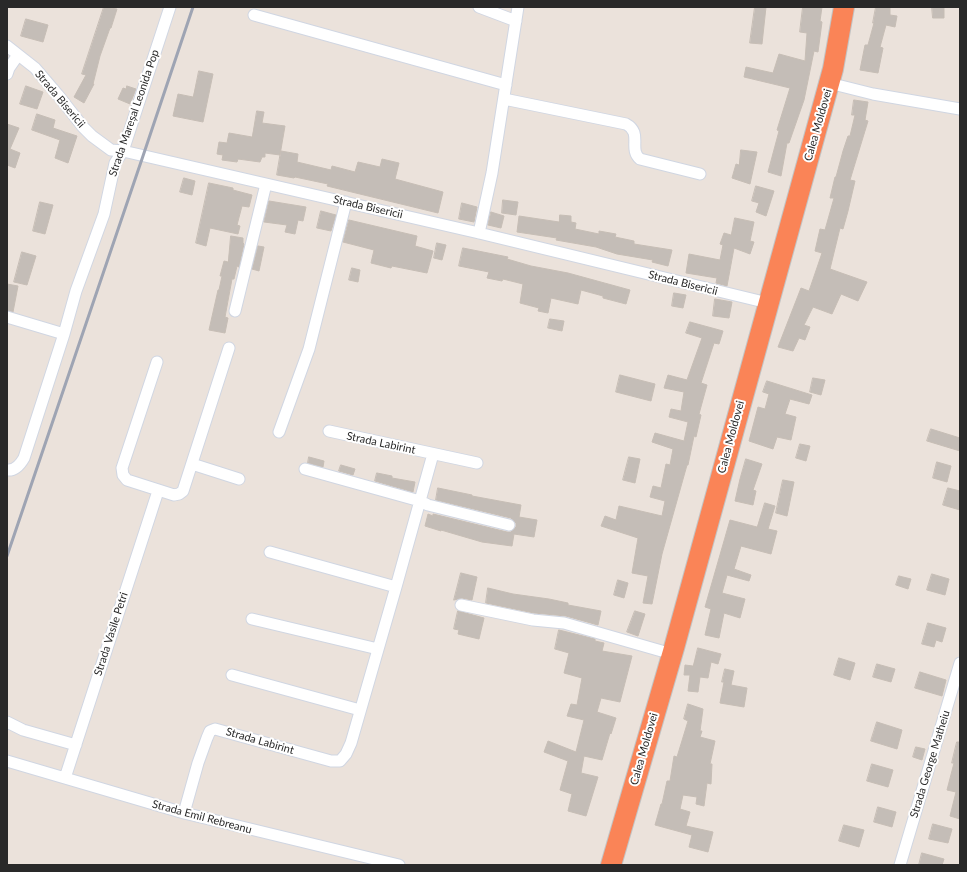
<!DOCTYPE html>
<html>
<head>
<meta charset="utf-8">
<style>
  body { margin:0 }
  #map { position:relative; width:967px; height:872px; overflow:hidden; background:#ebe2db; font-family:Lato,sans-serif }
  canvas { display:block }
  .frame { position:absolute; inset:0; border:8px solid #292929; pointer-events:none }
</style>
</head>
<body>
<div id="map">
<canvas width="967" height="872"></canvas>
<div class="frame"></div>
</div>
<script>
const g = document.querySelector('canvas').getContext('2d');
g.lineJoin = 'round';
function fillPath(path, color) { g.fillStyle = color; g.fill(path, 'evenodd'); }
function stroke(path, color, width, dash) { g.strokeStyle = color; g.lineWidth = width; g.lineCap = dash ? 'butt' : 'round'; g.setLineDash(dash || []); g.stroke(path); }
function drawText(font, color, halo, rows, align = 'center') {
  g.font = font + ' Lato,sans-serif'; g.lineWidth = 4; g.setLineDash([]); g.textBaseline = 'middle'; g.strokeStyle = halo; g.fillStyle = color; for (const [text, x, y, turn = 0] of rows) {
    g.save(); g.translate(x, y); g.rotate((+turn || 0) * Math.PI / 180); g.textAlign = isNaN(turn) ? turn : align; if (halo) g.strokeText(text, 0, 0); g.fillText(text, 0, 0); g.restore();
  }
}
const building = new Path2D(`
  M104,7L117,9L111,28H110L100,56L93,84H94L84,103L74,97L86,75L82,74Z
  M755,7H766L762,44L750,43Z
  M803,7H822L820,21L822,22L818,52L814,51L804,100L789,143H787L781,176L768,172L779,131L777,130L790,88L744,77L746,67L773,73L779,54L805,61L807,33L800,32Z
  M876,7H890V15L897,16L895,27L886,25L880,47L883,48L878,73L860,70L865,45H868L874,23H873Z
  M932,7H944V18H933Z
  M26,19L48,25L43,42L21,36Z
  M199,71L213,74L203,122L173,116L178,94L193,97Z
  M26,86L43,92L37,109L20,104Z
  M127,86L136,89L130,104L118,99L123,88L126,89Z
  M854,100L868,102L865,120L868,121L850,180L855,181L848,211L843,229L840,228L830,269L867,282L858,301L841,294L832,314L813,307L804,325L810,327L805,340L799,338L793,351L778,347L801,288L809,291L822,253L815,251L820,229L825,230L834,198H830L835,177H836L843,151L848,136H850L855,115H852Z
  M257,111L264,112L262,123L285,126L280,155L265,153V157H262L260,162L238,159L237,162L222,160L223,155L217,154L219,142L227,143L229,133L252,137Z
  M37,114L55,120L53,128L77,136L68,163L55,158L60,140L32,130Z
  M7,124L19,128L10,149L20,153L15,168L7,165Z
  M741,150L757,152L750,184L732,178L736,164L739,165Z
  M281,151L298,154L297,162L331,170L332,166L355,172L358,162L380,167L382,159L399,163L395,179L443,192L438,213L327,186L328,184L295,177L294,178L277,175Z
  M184,178L195,181L192,195L180,192Z
  M209,183L233,188V190L252,195L249,207L242,206L237,225L240,226L238,234L210,228L206,246L196,243Z
  M756,186L774,191L766,216L756,212L759,203L752,201Z
  M503,200L518,202L516,215L502,213Z
  M269,201L306,207L303,221L298,220L295,234L285,232L287,225L264,222Z
  M40,202L53,205L45,234L33,231Z
  M462,203L477,207L474,222L459,219Z
  M321,211L336,215L331,231L317,228Z
  M491,212L504,216L501,228L488,225Z
  M560,215L571,216V222L576,223L575,229L599,234V231L616,234L615,237L634,241V244L672,250L668,266L652,262L653,260L617,254L596,247L556,240L557,238L517,232L519,216L559,222Z
  M735,218L754,222L750,241L754,242L750,254L734,248L727,286L716,283L717,278L686,273L689,254L720,260L723,245L720,244L724,233L731,235Z
  M349,220L417,236L415,246L433,251L427,273L392,266L391,268L371,263L374,250L343,242Z
  M231,236L243,238V243L244,244L239,267L237,266L234,279H232L225,317L228,318L225,333L209,330L218,290H219L222,276H220L224,261L228,262Z
  M437,243L446,245L442,260L434,258Z
  M258,246L264,247L259,271L252,269Z
  M463,248L508,257L507,259L531,266L568,273L630,290L626,304L603,298V296L581,290L578,304L551,298L548,313L538,311L539,308L520,303L523,284L503,279L502,281L487,278L489,272L459,266Z
  M22,252L36,256L27,285L14,282Z
  M352,268L360,270L358,282L349,280Z
  M7,284L18,286L13,312L7,310Z
  M674,293L686,295L683,308L672,306Z
  M715,299L732,302L729,318L713,316Z
  M550,319L564,321L562,331L548,328Z
  M690,322L723,331L719,344L714,343L701,383L707,385L699,414L701,415L696,437L694,436L688,465H687L662,554L652,604L643,603L648,576L632,573L638,538L601,526L605,516L616,520L619,506L662,516L665,501L650,497L653,486L661,488L666,464L670,465L673,449L652,442L655,433L684,441L688,422L669,417L671,409L681,411L684,392L664,388L668,375L687,380L702,338L686,333Z
  M620,375L655,384L651,401L616,392Z
  M813,378L825,380L821,395L810,392Z
  M767,381L812,395L809,404L790,399L785,414L796,417L791,440L777,437L773,449L749,441L758,407L765,409L769,394L763,392Z
  M931,429L960,438V451L927,441Z
  M800,444L810,446L806,461L796,458Z
  M309,457L324,461L323,467L308,463Z
  M629,457L640,459L635,483L623,480Z
  M746,459L762,464L753,490L756,491L753,505L735,501L740,479Z
  M937,462L951,466L947,482L933,478Z
  M341,465L355,469L353,475L339,471Z
  M377,473L392,476V478L415,482L413,492L375,481Z
  M783,480L794,482L787,516L776,513Z
  M438,488L472,495V496L521,505L519,517L537,520L534,537L514,534L512,546L482,542L441,530V531L425,526L428,514L433,516V514L507,532H511L516,527V523L511,518L436,500Z
  M948,488L960,491V510L943,505Z
  M765,503L775,506L768,529L777,531L771,554L741,546L734,569L751,575L749,581L727,575L722,593L745,599L740,618L724,613L719,638L705,635L711,609L705,607L730,520L757,527Z
  M461,573L477,577L472,600L462,598L454,600Z
  M932,574L949,579L945,595L927,590Z
  M899,576L911,579L908,589L896,585Z
  M618,580L628,583L624,598L614,595Z
  M488,588L513,594L549,599L568,603V605L601,611L598,625L566,616L534,613L486,603Z
  M458,611L484,618L479,639L458,634L459,630L454,629Z
  M635,611L645,614L638,636L627,632Z
  M928,623L946,628L942,642L936,640L934,647L922,644Z
  M559,630L595,639V641L604,643L602,651L632,656L620,702L601,698L597,712L616,718L611,734L610,733L602,760L584,756L581,773L598,777L586,816L568,811L572,794L560,790L568,761L544,752L548,741L576,752L584,720L567,716L571,704L577,705L582,678L564,673L569,653L555,649Z
  M698,648L721,654L718,664L711,662L708,678L700,677L698,692L688,691L690,675H684L685,665L693,666Z
  M839,658L855,663L850,680L834,675Z
  M877,664L895,669L891,682L873,677Z
  M725,669L734,671L731,685L747,688L744,707L720,703L724,682H722Z
  M920,672L946,680L942,696L915,688Z
  M688,704L703,709L700,731H702L700,737L715,741L710,764H712L711,784L707,783L704,806L696,804L697,797L683,795L680,809L690,812L686,826L713,832L708,852L689,847L692,835L655,825L661,804H662L667,781H670L674,756L677,757L688,721L684,719Z
  M877,722L902,730L897,749L871,741Z
  M957,742H960V819L950,816L956,792L947,790L954,763H952Z
  M916,747L925,749L922,760L913,757Z
  M872,764L893,770L888,787L867,781Z
  M878,807L896,812L892,827L874,822Z
  M933,824L952,829L948,843L929,839Z
  M844,825L864,830L859,847L839,841Z
  M922,853L944,859L942,865H919Z`);
fillPath(building, '#c4bdb7');
stroke(building, '#c6bdb5', 1);
const street = new Path2D(`
  M479,7L516,21
  M254,15L506,85
  M7,46L35,68L58,95L83,127L92,136L111,150L123,151L479,233L768,303
  M7,74L9,68L18,55
  M829,83L873,94L960,109
  M504,99L626,124C643,133 628,149 640,159L700,174
  M479,233L492,173L518,7
  M235,311L266,184
  M7,317L64,334
  M157,362L122,468L123,475L127,480L174,495L179,494L183,491L229,348
  M329,431L477,463
  M279,432L309,349L346,202
  M192,464L239,479
  M305,469L420,501L428,505L509,525
  M7,470C15,471 20,465 24,458L64,334L76,291L104,214L115,163L123,151L170,7
  M270,552L396,587
  M461,605L533,620L564,623L672,654
  M252,619L378,649
  M232,675L360,710
  M7,722L23,730L76,745
  M7,761L184,813L399,865
  M65,778L158,491
  M184,813L198,763L207,738L210,731L215,729L331,761H340L346,754L351,743L396,587L433,454
  M900,865L960,663`);
const highway = new Path2D(`
  M611,865L674,648L833,69L844,7`);
stroke(street, '#d0d6e2', 13);
stroke(highway, '#c3c3c3', 22);
stroke(street, '#fff', 11);
stroke(highway, '#fa8457', 20);
stroke(new Path2D(`
  M7,556L143,156L193,7`), '#9ea4b3', 3);
drawText('11px', '#292929', '#fff', [
  ["Strada Bisericii",60,99,50],
  ["Strada Mareșal Leonida Pop",134,113,-71],
  ["Calea Moldovei",818,125,-74],
  ["Strada Bisericii",368,207,13],
  ["Strada Bisericii",683,283,14],
  ["Calea Moldovei",731,437,-75],
  ["Strada Labirint",381,443,12],
  ["Strada Vasile Petri",111,634,-72],
  ["Strada Labirint",260,741,16],
  ["Calea Moldovei",644,749,-74],
  ["Strada George Matheiu",930,764,-73],
  ["Strada Emil Rebreanu",202,817,15]
]);
</script>
</body>
</html>
